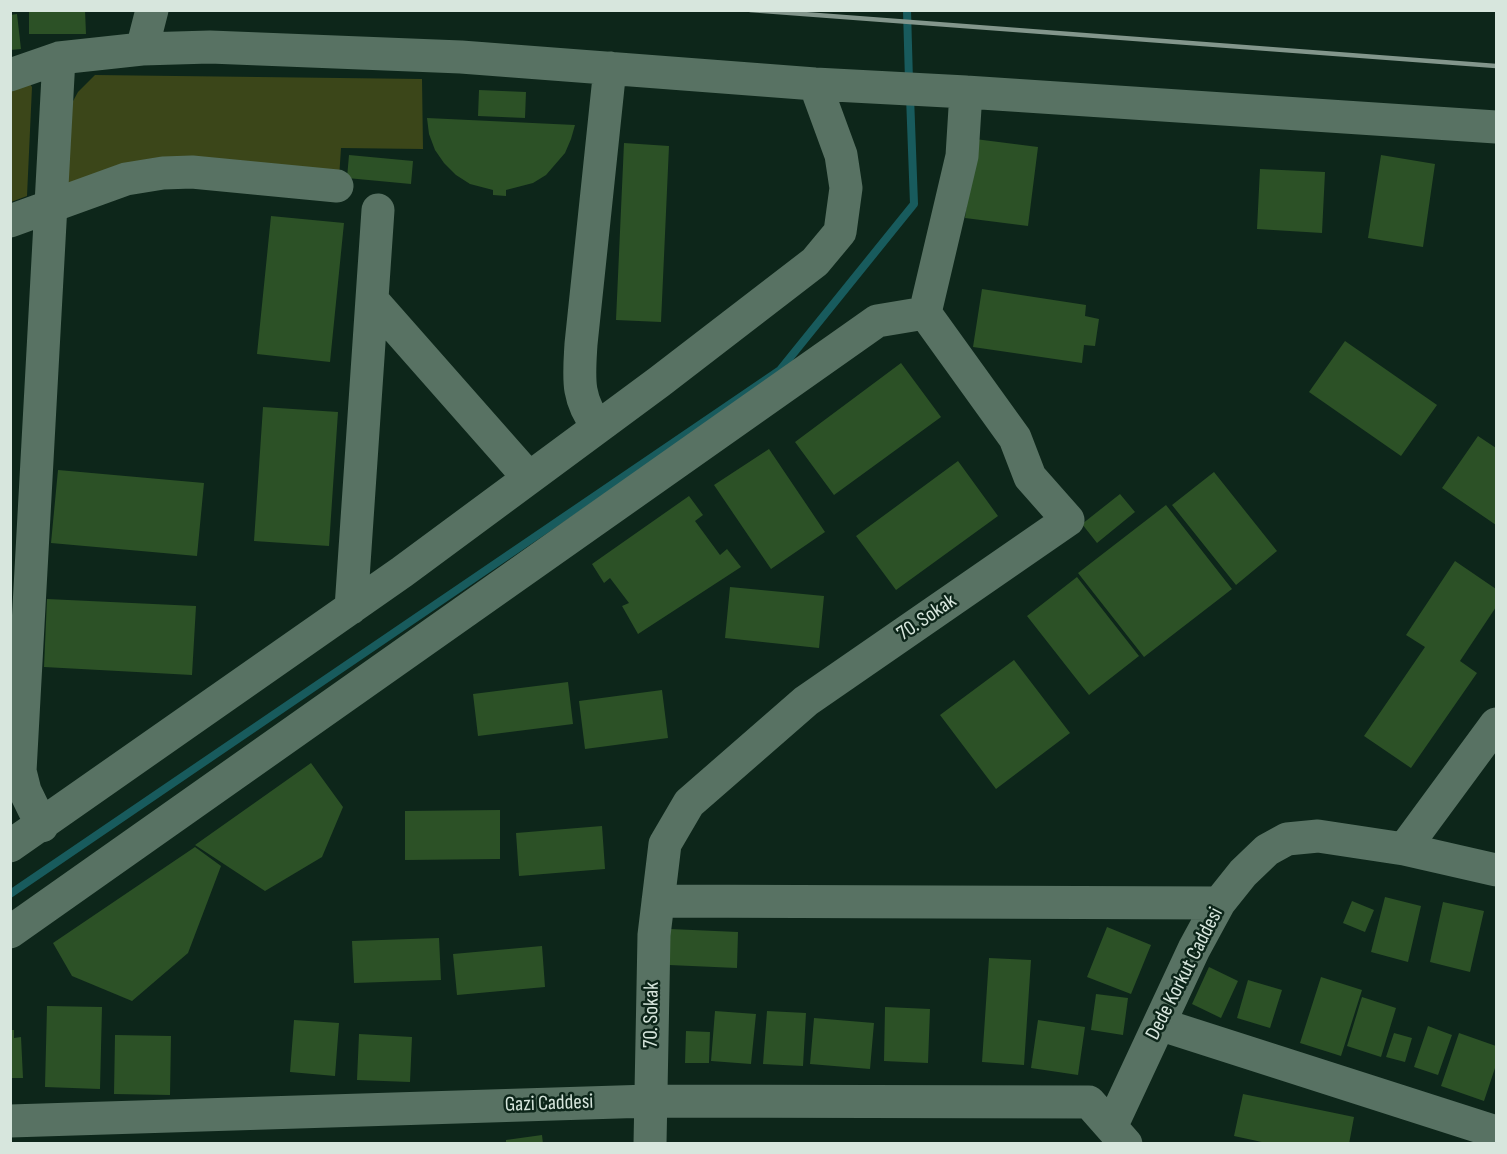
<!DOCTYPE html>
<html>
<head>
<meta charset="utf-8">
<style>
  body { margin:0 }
  #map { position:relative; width:1507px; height:1154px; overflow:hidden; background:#0d261a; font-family:"Sofia Sans Condensed",sans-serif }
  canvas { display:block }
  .frame { position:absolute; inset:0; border:12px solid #d7e6dd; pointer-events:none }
</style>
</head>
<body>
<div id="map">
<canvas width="1507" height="1154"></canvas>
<div class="frame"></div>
</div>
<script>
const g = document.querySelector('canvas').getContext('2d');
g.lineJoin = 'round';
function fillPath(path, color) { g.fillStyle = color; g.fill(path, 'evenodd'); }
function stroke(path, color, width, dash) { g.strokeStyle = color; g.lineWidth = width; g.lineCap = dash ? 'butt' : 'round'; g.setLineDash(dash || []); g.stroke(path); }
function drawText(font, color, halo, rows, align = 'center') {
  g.font = font + ' "Sofia Sans Condensed",sans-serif'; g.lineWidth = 5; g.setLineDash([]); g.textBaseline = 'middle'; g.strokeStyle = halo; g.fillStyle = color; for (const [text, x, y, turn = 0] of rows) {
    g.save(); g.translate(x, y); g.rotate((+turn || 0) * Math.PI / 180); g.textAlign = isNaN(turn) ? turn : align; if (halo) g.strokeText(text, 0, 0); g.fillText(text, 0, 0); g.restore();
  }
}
fillPath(new Path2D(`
  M95,75L422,79L423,149L341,148L339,179L70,189L64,180L72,103L78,92Z
  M26,78L32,87L27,196L11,202V84Z`), '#3b4619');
stroke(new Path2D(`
  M907,10L909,81
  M10,894L780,370L914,204L910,96`), '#185b5d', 8);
fillPath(new Path2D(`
  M29,10H85L86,34H29Z
  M17,14L21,49L10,50V15Z
  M479,90L526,92L525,118L478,116Z
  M427,118L575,125L571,139L565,153L546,175L533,183L506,190V196L493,195V190L470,184L456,175L444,163L435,150L429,134Z
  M975,139L1038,147L1028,226L965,218Z
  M624,143L669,146L661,322L616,320Z
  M349,155L413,161L411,184L347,178Z
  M1381,155L1435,164L1423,247L1368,238Z
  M1260,169L1325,172L1322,233L1257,229Z
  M271,216L344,223L330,362L257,354Z
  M982,289L1086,305L1085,316L1099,319L1095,346L1084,345L1082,363L973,347Z
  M1345,341L1437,405L1401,456L1309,392Z
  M901,363L941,417L834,495L795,442Z
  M263,407L338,412L329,546L254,541Z
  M1478,436L1496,448V525L1442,488Z
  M769,449L825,532L771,569L714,485Z
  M958,461L998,516L896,590L856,536Z
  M58,470L204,483L197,556L51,543Z
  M1214,472L1277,551L1236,585L1172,505Z
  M1120,494L1135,512L1097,543L1082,524Z
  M689,496L703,515L695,521L720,555L727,549L741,567L638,634L622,606L629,603L610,578L604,583L592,564Z
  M1166,505L1232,589L1144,657L1078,573Z
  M1455,561L1496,589V607L1460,661L1477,673L1411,768L1364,736L1425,647L1406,635Z
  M1077,577L1139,656L1089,695L1027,616Z
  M730,587L824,596L819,648L725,638Z
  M47,599L196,606L192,675L44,667Z
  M1014,660L1070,733L996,789L940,715Z
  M568,682L573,724L478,736L473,694Z
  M662,690L668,738L585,749L579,701Z
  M311,763L343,807L322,857L265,891L195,845Z
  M500,810V859L405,860V811Z
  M602,826L605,869L519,876L516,833Z
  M195,847L221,866L188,953L132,1001L72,976L53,943Z
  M1385,897L1421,906L1408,962L1371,952Z
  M1352,901L1374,910L1365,932L1343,923Z
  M1443,902L1484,911L1470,972L1430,962Z
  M1107,927L1151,945L1131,994L1087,977Z
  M670,929L738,932L737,968L669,965Z
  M439,938L441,980L354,983L352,941Z
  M542,946L545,987L457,995L453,954Z
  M989,958L1031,960L1024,1065L982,1062Z
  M1209,967L1238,981L1221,1018L1192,1004Z
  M1321,977L1362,990L1341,1056L1300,1043Z
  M1248,980L1282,990L1270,1028L1237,1018Z
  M1096,994L1128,998L1123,1035L1091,1030Z
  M1362,997L1396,1008L1381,1057L1347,1046Z
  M47,1006L102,1007L100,1089L45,1087Z
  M885,1007L930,1009L928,1063L884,1061Z
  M715,1011L756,1014L751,1064L711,1061Z
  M767,1011L806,1013L803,1066L763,1064Z
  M814,1018L874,1023L870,1069L810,1064Z
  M294,1020L339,1023L335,1076L290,1072Z
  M1038,1020L1085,1027L1078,1075L1031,1068Z
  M1428,1026L1452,1035L1438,1075L1414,1067Z
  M10,1030H14V1038L21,1037L23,1078H10Z
  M686,1031L710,1032L709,1063H685Z
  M1394,1033L1412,1038L1405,1062L1386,1057Z
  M1459,1033L1496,1046V1065L1484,1101L1441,1086Z
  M359,1034L412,1037L410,1082L357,1080Z
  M115,1035L171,1036L170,1095L114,1094Z
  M1243,1094L1354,1117L1349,1144H1271L1234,1136Z
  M542,1135L543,1144H506V1140Z`), '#2c5126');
stroke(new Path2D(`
  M142,49L152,10
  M10,75L59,58L142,49L210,47L461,57L815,84L966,92L1496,127
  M10,221L126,179L163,173L192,172L337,186
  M372,300L529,478
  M598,427C576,398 579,378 581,344L610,68
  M351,608L378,210
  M42,826L25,791L20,771L59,58
  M10,846L402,572L659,382L815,262L840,232L846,188L841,155L815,84
  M1404,849L1496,724
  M658,901L1219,903
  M10,932L877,321L925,313
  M1159,1024L1496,1132
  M10,1121L650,1101L1089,1102L1126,1144
  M1111,1127L1194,949L1219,903L1243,873L1267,850L1287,839L1318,836L1404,849L1496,870
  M650,1144L654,935L665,844L689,803L806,701L1068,520L1030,477L1015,438L925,313L962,156L966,92`), '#587263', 33);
stroke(new Path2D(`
  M750,10L1496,66`), '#83968c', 4.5);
drawText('21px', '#d7e6dd', '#0d261a', [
  ["70. Sokak",927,618,-34],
  ["Dede Korkut Caddesi",1185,974,-63],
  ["70. Sokak",652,1015,-89],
  ["Gazi Caddesi",549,1104,-2]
]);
</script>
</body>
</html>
